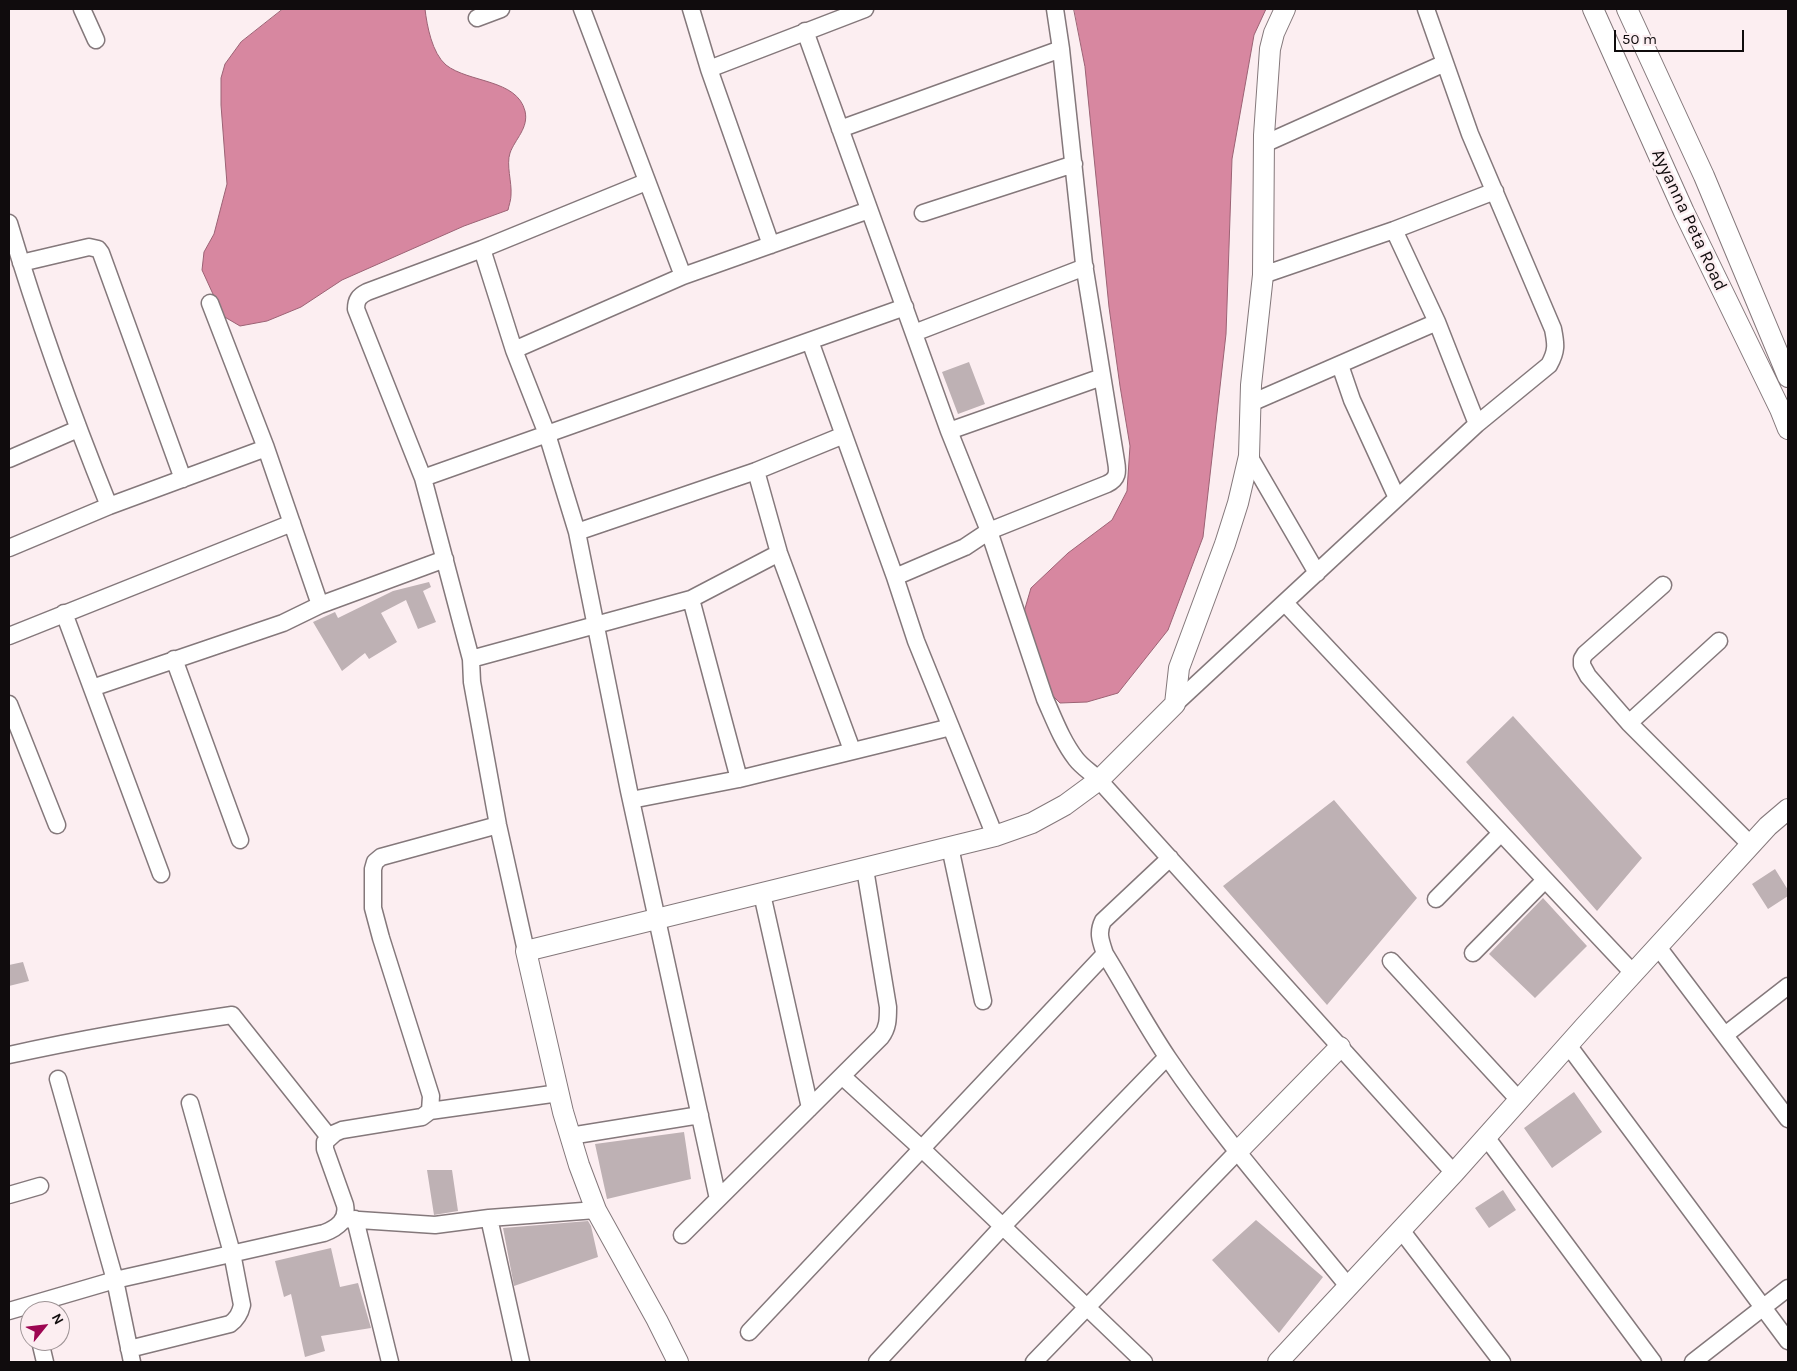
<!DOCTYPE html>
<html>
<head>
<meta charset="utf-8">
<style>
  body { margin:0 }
  #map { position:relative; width:1797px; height:1371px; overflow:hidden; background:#fceef1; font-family:Karla,sans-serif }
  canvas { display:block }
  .frame { position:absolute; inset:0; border:10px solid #100c0d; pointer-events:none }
  .north { position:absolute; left:20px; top:1301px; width:50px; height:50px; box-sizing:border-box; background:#fceef1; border:1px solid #9e9496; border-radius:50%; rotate:61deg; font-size:14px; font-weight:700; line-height:20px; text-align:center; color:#100c0d }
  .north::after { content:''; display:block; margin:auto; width:18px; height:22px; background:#9d0652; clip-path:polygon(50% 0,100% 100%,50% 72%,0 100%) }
  .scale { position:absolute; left:1614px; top:30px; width:130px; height:22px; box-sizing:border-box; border:2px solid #100c0d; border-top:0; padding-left:6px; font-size:15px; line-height:18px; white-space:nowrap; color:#100c0d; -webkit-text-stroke:4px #fceef1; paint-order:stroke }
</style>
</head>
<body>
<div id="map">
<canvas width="1797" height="1371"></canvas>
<div class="frame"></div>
<div class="north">N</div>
<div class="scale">50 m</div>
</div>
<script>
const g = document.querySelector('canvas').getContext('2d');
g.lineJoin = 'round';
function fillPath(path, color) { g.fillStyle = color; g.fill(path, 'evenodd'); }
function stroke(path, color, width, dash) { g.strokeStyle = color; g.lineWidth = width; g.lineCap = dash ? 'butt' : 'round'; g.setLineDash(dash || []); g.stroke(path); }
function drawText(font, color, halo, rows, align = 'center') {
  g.font = font + ' Karla,sans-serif'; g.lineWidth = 5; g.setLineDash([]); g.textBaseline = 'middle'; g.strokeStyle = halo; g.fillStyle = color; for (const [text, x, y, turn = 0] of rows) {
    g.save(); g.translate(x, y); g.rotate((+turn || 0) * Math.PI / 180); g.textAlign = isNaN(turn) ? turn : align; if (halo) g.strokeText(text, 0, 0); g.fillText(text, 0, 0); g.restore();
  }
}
const water = new Path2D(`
  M283,9H425C427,26 432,53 446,65C469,83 517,79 525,111C529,128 515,139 510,153C506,165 512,182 511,195C511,200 509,205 508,210L464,226L342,280L301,307L267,321L240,326L223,316L202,270L204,252L214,234L227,184L221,105V78L225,64L241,42Z
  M1074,9H1266L1254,35L1232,159L1226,334L1203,537L1168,630L1118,693L1087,702L1060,703L1043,686L1021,622L1031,588L1068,553L1112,520L1127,491L1130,446L1120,386L1109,307L1085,67Z`);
fillPath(water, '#d787a0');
stroke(water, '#9b6274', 1);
fillPath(new Path2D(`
  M969,362L985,404L958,414L942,372Z
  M429,582L431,587L423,591L436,622L418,629L406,600L381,613L397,642L369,659L365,653L342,671L313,622L335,612L338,618L393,591Z
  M1513,716L1642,858L1597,911L1466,762Z
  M1334,800L1417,898L1327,1005L1223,886Z
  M1775,869L1788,890V896L1768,909L1752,884Z
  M1543,898L1587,946L1535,998L1489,954Z
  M23,962L29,981L9,986V965Z
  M1574,1092L1602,1132L1552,1168L1524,1128Z
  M684,1132L691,1179L607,1199L595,1144Z
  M427,1170H452L458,1211L434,1215Z
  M1503,1190L1516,1210L1489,1228L1475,1208Z
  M1256,1220L1323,1277L1279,1333L1212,1260Z
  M588,1221L591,1226L598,1257L514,1286L503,1228Z
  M331,1248L340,1287L358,1283L371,1328L321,1336L325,1351L305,1357L291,1294L284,1297L275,1261Z`), '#beb1b4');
const minor = new Path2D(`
  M82,9L96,40
  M582,9L683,276
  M691,9L709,69L771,245
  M477,18L501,9
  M805,31L949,431L989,531L1045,699C1054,719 1062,741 1076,759C1082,767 1092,773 1099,780L1454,1173
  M709,69L865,9
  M840,129L1061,49
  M1264,144L1445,63
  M923,213L1074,164
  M9,223C38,320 71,412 109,506
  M1394,230L1437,322L1477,424
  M482,249L514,350L547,434L577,532L629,791L718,1199
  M21,263L89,247L98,249L101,253L183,479
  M1263,275L1394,230L1495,191
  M210,303L266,448L320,605
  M914,333L1085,267
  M810,341L895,577L916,641L995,836
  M514,350L683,276L869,210
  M1340,365L1352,400L1397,498
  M1251,403L1437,322
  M949,431L1102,377
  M1249,456L1317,573
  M9,459L78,429
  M756,471L779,553L852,750
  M423,478L905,307
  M577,532L756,471L844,435
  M9,548L109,506L266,448
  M895,577L965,547L989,531L1107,484C1118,479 1118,472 1116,461L1084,264L1061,49L1055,9
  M1663,585L1585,654L1582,659V665L1588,676L1629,723L1751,845
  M691,599L739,779
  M1285,603L1633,973
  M64,613L161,874
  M9,636L292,523
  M174,659L240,840
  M471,659L691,599L779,553
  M92,688L283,623L320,605L445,559
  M9,704L57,825
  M1175,704L1477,424L1549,365C1557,351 1556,344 1553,329L1470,134L1426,9
  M1629,723L1719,641
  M631,800L739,779L951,727
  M950,847L983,1001
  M1170,858L1103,921C1097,933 1101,942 1105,954C1126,988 1145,1024 1168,1058C1222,1138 1287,1211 1348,1286
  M762,894L810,1108
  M1436,899L1501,833
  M1658,947L1788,1119
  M526,951L498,825L472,682L471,659L423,478L356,309C356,300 359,296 367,292L482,249L646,182
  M1473,953L1545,880
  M1391,961L1519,1100
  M1725,1035L1788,986
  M1568,1045L1788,1341
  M9,1055C82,1039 157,1026 232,1015L329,1137
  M842,1076L922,1149L1144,1362
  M58,1079L115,1280L132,1362
  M430,1111L559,1093
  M570,1136L700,1115
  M1486,1137L1653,1362
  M9,1195L40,1186
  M489,1218L521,1362
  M344,1219L435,1225L489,1218L596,1210
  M355,1219L390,1362
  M1401,1230L1502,1362
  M682,1235L881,1037C888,1028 888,1019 888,1007L865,869
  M9,1311L115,1280L324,1233C337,1228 348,1220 345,1205L325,1149V1142L335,1133L342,1130L422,1117L430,1111L431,1096L381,938L373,908V869L375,862L381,857L498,825
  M749,1332L1105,954
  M40,1341L45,1362
  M129,1349L230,1324C237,1319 240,1314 242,1305L232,1253L190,1103
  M877,1362L1002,1227L1167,1057
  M1034,1362L1238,1151
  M1693,1362L1788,1288`);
const tertiary = new Path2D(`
  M1593,9L1684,212L1780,409L1788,429
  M1627,9L1704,176L1788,377
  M1238,1151L1340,1047
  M678,1362L657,1320L596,1210L579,1165L563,1112L526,951L995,836L1032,823L1065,805L1099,780L1175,704L1179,668L1225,544L1238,503L1249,456L1251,385L1263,275L1264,135L1270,49L1274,33L1285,9
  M1278,1362L1454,1173L1585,1026L1768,826L1788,809`);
stroke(minor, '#84787b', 19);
stroke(tertiary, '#84787b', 22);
stroke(minor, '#fff', 16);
stroke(tertiary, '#fff', 20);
drawText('18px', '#100c0d', '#fceef1', [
  ["Ayyanna Peta Road",1689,220,65]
]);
</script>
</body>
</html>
